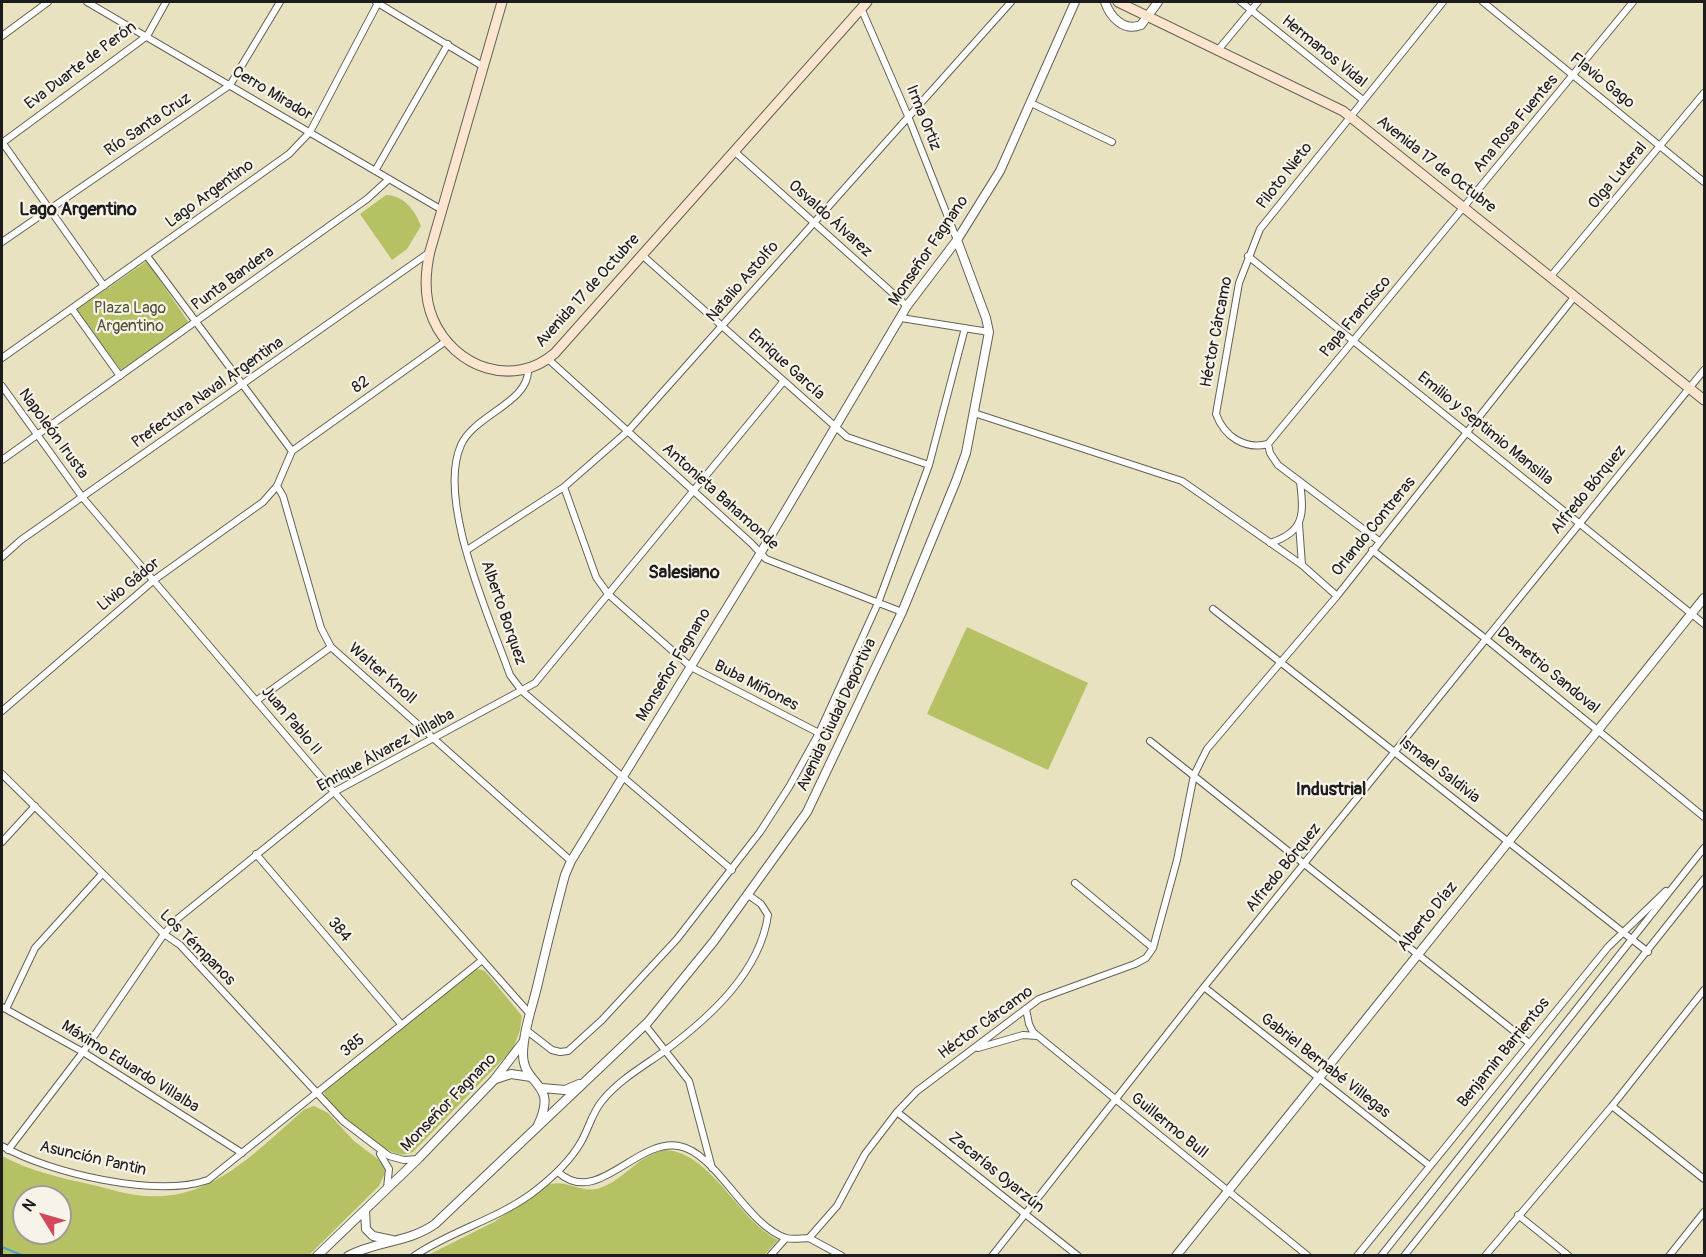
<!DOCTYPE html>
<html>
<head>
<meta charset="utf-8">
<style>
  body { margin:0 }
  #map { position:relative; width:1706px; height:1257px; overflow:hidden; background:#e8e2c1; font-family:Pangolin,sans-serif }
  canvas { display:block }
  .frame { position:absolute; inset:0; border:3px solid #1c1c1c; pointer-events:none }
  .north { position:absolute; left:12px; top:1185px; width:60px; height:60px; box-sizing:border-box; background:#f7f3e8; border:2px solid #9f9d96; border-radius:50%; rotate:307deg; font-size:16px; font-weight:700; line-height:24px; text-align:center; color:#1c1c1c }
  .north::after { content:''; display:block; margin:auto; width:21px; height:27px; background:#d1495b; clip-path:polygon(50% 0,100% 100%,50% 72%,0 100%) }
</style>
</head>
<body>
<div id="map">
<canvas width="1706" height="1257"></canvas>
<div class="frame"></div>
<div class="north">N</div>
</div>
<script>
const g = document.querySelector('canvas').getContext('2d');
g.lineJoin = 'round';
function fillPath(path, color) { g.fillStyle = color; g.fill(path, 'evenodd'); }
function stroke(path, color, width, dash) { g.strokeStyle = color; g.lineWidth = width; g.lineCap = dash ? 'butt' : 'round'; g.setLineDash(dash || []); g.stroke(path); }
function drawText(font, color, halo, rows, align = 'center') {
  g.font = font + ' Pangolin,sans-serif'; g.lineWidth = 4.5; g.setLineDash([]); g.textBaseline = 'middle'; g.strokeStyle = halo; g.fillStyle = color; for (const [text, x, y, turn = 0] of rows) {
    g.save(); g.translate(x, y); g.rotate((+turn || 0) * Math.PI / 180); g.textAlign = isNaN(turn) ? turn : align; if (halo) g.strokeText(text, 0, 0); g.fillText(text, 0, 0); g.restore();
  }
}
fillPath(new Path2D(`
  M386,195C404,195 416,212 421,226L407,249L392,260L360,214Z
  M147,261L189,323L121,370L76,310Z
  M967,627L1088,683L1048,770L927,714Z
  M478,969L485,971L522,1016L520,1030L513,1049L413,1152C407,1155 401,1155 395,1153C380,1148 325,1106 324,1092L471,972Z
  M314,1106L328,1113L354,1141L383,1163L386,1171L379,1186L309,1255L2,1256V1156C30,1171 61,1178 93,1185C110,1189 128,1195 146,1196C213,1201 258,1149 305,1109ZM24,1197H60V1233H24Z
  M665,1150C711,1152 738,1220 778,1240L763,1256H426L494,1222L548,1185C565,1178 581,1194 600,1188C624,1180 638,1155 665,1150Z`), '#b5c163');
stroke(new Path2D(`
  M2,1247L24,1256
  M292,1256H297`), '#4ca6c9', 2);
const minor = new Path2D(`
  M87,2L442,210
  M376,2L484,67
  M1241,2L1363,100
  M1483,2L1704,182
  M861,8L908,116L957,240
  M2,36L48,2
  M1218,50L1258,2
  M1031,103L1112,142
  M2,142L104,286
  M2,143L147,36L166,2
  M734,151L907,306
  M375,171L448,44
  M2,242L230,85L280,2
  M642,255L847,437L929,465
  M147,256L292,451
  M1248,256L1704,624
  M1551,276L1704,93
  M72,309L120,376
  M901,318L989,332
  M446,341L292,451L277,486L283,496L321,628L331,647L571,861
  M2,358L289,154L310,132L378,3
  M548,359L751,543L766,559L902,612
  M528,369C530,402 474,415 461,445C436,501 490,618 510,675L522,691L732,870
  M2,386L83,498L334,792L530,1014
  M974,413L1182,481L1302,565L1337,596
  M1268,444L1633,2
  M2,460L367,199L389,179
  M564,487L596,577L608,594L691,667L819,733
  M1299,524L1302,565
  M1379,541L1278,465L1270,453L1268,444C1244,450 1224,436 1216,414L1239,283L1260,229L1443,2
  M1270,543C1305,532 1304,514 1300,482
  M467,550L564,487L628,431L1011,2
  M1372,550L1486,639L1704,817
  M2,557L21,540L430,252
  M1213,609L1648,952
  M256,701L331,647
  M2,711L154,580L263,502L277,486
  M1150,741L1529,1043
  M2,774L164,934L180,945L343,1121L389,1156L404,1160L418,1159
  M2,842L35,806
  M256,854L401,1024
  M1075,883L1153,948
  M1204,987L1430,1166
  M2,1007L83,1052L242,1153
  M6,1009L35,948L102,874
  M1026,1009L1029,1024L1033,1032L1308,1256
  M645,1025L689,1081L712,1168
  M526,1030L552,1050L560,1052L568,1051L602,1020L677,939L760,832L789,787L819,733L878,603L929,465L965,328
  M978,1048L1023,1035L1037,1036
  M1612,1106L1704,1179
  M897,1112L1078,1256
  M2,1146C49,1173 156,1198 208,1180L481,961
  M8,1150L83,1052L164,934L176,920L334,792L535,683L783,382
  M380,1154L389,1169L387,1188
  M558,1172C597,1208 636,1138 679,1146C717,1153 745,1224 786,1238C793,1240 802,1238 809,1238L837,1206L865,1154L897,1112L917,1091L1039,999L1135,964L1146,958L1153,948L1177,860L1194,775L1207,749L1337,596L1575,296
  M1518,1215L1569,1256
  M809,1238L842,1256
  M414,1256C451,1231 495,1220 531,1194C551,1179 569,1163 581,1142C589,1128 592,1113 602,1101C620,1079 644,1066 666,1050C710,1017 760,972 768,915L761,904L747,894
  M770,1256L786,1238
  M992,1256L1204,987L1704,370
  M1357,1256L1608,947L1666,891
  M1381,1256L1704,848
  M1404,1256L1704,879
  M1485,1256L1612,1106L1704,990
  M1669,1256L1704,1212`);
const tertiary = new Path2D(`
  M1105,2C1110,17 1124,32 1141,25L1158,2
  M496,1079L511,1074L531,1077
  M542,1088L565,1090L579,1084
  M538,1125C559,1081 523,1087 523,1054C523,1032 532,1008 537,987C546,949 555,912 565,875L571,861L760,554L907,306L957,240L1000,171L1075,2
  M365,1211L366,1229L373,1236L392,1240
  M317,1256L418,1159L494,1080L524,1041
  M348,1256C376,1241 408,1243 435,1224L648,1022L714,941L807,812L902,612L956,481L966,453L989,332L986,318L957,240
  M1176,1256L1704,598`);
const secondary = new Path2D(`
  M502,2L430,251C425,273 424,298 433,319C454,368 514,389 555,353L867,2
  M1118,2L1343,111L1704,400`);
stroke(minor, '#636156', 8);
stroke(tertiary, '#636156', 10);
stroke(secondary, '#636156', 11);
stroke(minor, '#fff', 6);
stroke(tertiary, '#fff', 8);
stroke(secondary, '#fbe5cf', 9);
drawText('16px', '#1c1c1c', '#f7f3e8', [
  ["Hermanos Vidal",1324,52,39],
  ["Eva Duarte de Perón",81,66,-37],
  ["Flavio Gago",1602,81,39],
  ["Cerro Mirador",272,94,31],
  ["Irma Ortiz",923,118,68],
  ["Ana Rosa Fuentes",1516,124,-50],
  ["Río Santa Cruz",148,125,-34],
  ["Avenida 17 de Octubre",1436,165,38],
  ["Piloto Nieto",1285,176,-52],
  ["Olga Luteral",1618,176,-50],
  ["Lago Argentino",210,194,-36],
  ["Osvaldo Álvarez",830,219,42],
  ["Monseñor Fagnano",929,251,-56],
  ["Punta Bandera",233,279,-36],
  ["Natalio Astolfo",743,282,-49],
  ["Avenida 17 de Octubre",588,291,-48],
  ["Papa Francisco",1356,317,-50],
  ["Héctor Cárcamo",1217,332,-79],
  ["Enrique García",786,365,42],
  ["82",361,385,-35],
  ["Prefectura Naval Argentina",208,393,-35],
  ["Emilio y Septimio Mansilla",1485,429,39],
  ["Napoleón Irusta",53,434,54],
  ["Alfredo Bórquez",1589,490,-51],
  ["Antonieta Bahamonde",720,497,42],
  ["Orlando Contreras",1374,527,-51],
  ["Livio Gádor",129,585,-39],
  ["Alberto Borquez",503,613,71],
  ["Monseñor Fagnano",674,665,-59],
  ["Demetrio Sandoval",1548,671,39],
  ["Walter Knoll",382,674,41],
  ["Buba Miñones",756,686,27],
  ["Avenida Ciudad Deportiva",837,715,-65],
  ["Juan Pablo II",291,721,50],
  ["Enrique Álvarez Villalba",386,751,-29],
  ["Ismael Saldivia",1439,770,38],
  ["Alfredo Bórquez",1284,868,-51],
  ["Alberto Díaz",1428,917,-51],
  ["384",339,930,50],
  ["Los Témpanos",197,948,45],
  ["Héctor Cárcamo",986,1023,-36],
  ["385",353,1046,-39],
  ["Benjamin Barrientos",1504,1053,-51],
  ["Gabriel Bernabé Villegas",1325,1066,38],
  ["Máximo Eduardo Villalba",130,1067,32],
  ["Monseñor Fagnano",449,1103,-46],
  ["Guillermo Bull",1169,1126,39],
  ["Asunción Pantin",93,1159,13],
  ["Zacarías Oyarzún",996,1173,39]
]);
drawText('16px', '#525635', '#f7f3e8', [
  ["Plaza Lago",130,309],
  ["Argentino",130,327]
]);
drawText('bold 18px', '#1c1c1c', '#f7f3e8', [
  ["Lago Argentino",78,210],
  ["Salesiano",684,573],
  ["Industrial",1331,790]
]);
</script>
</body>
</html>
